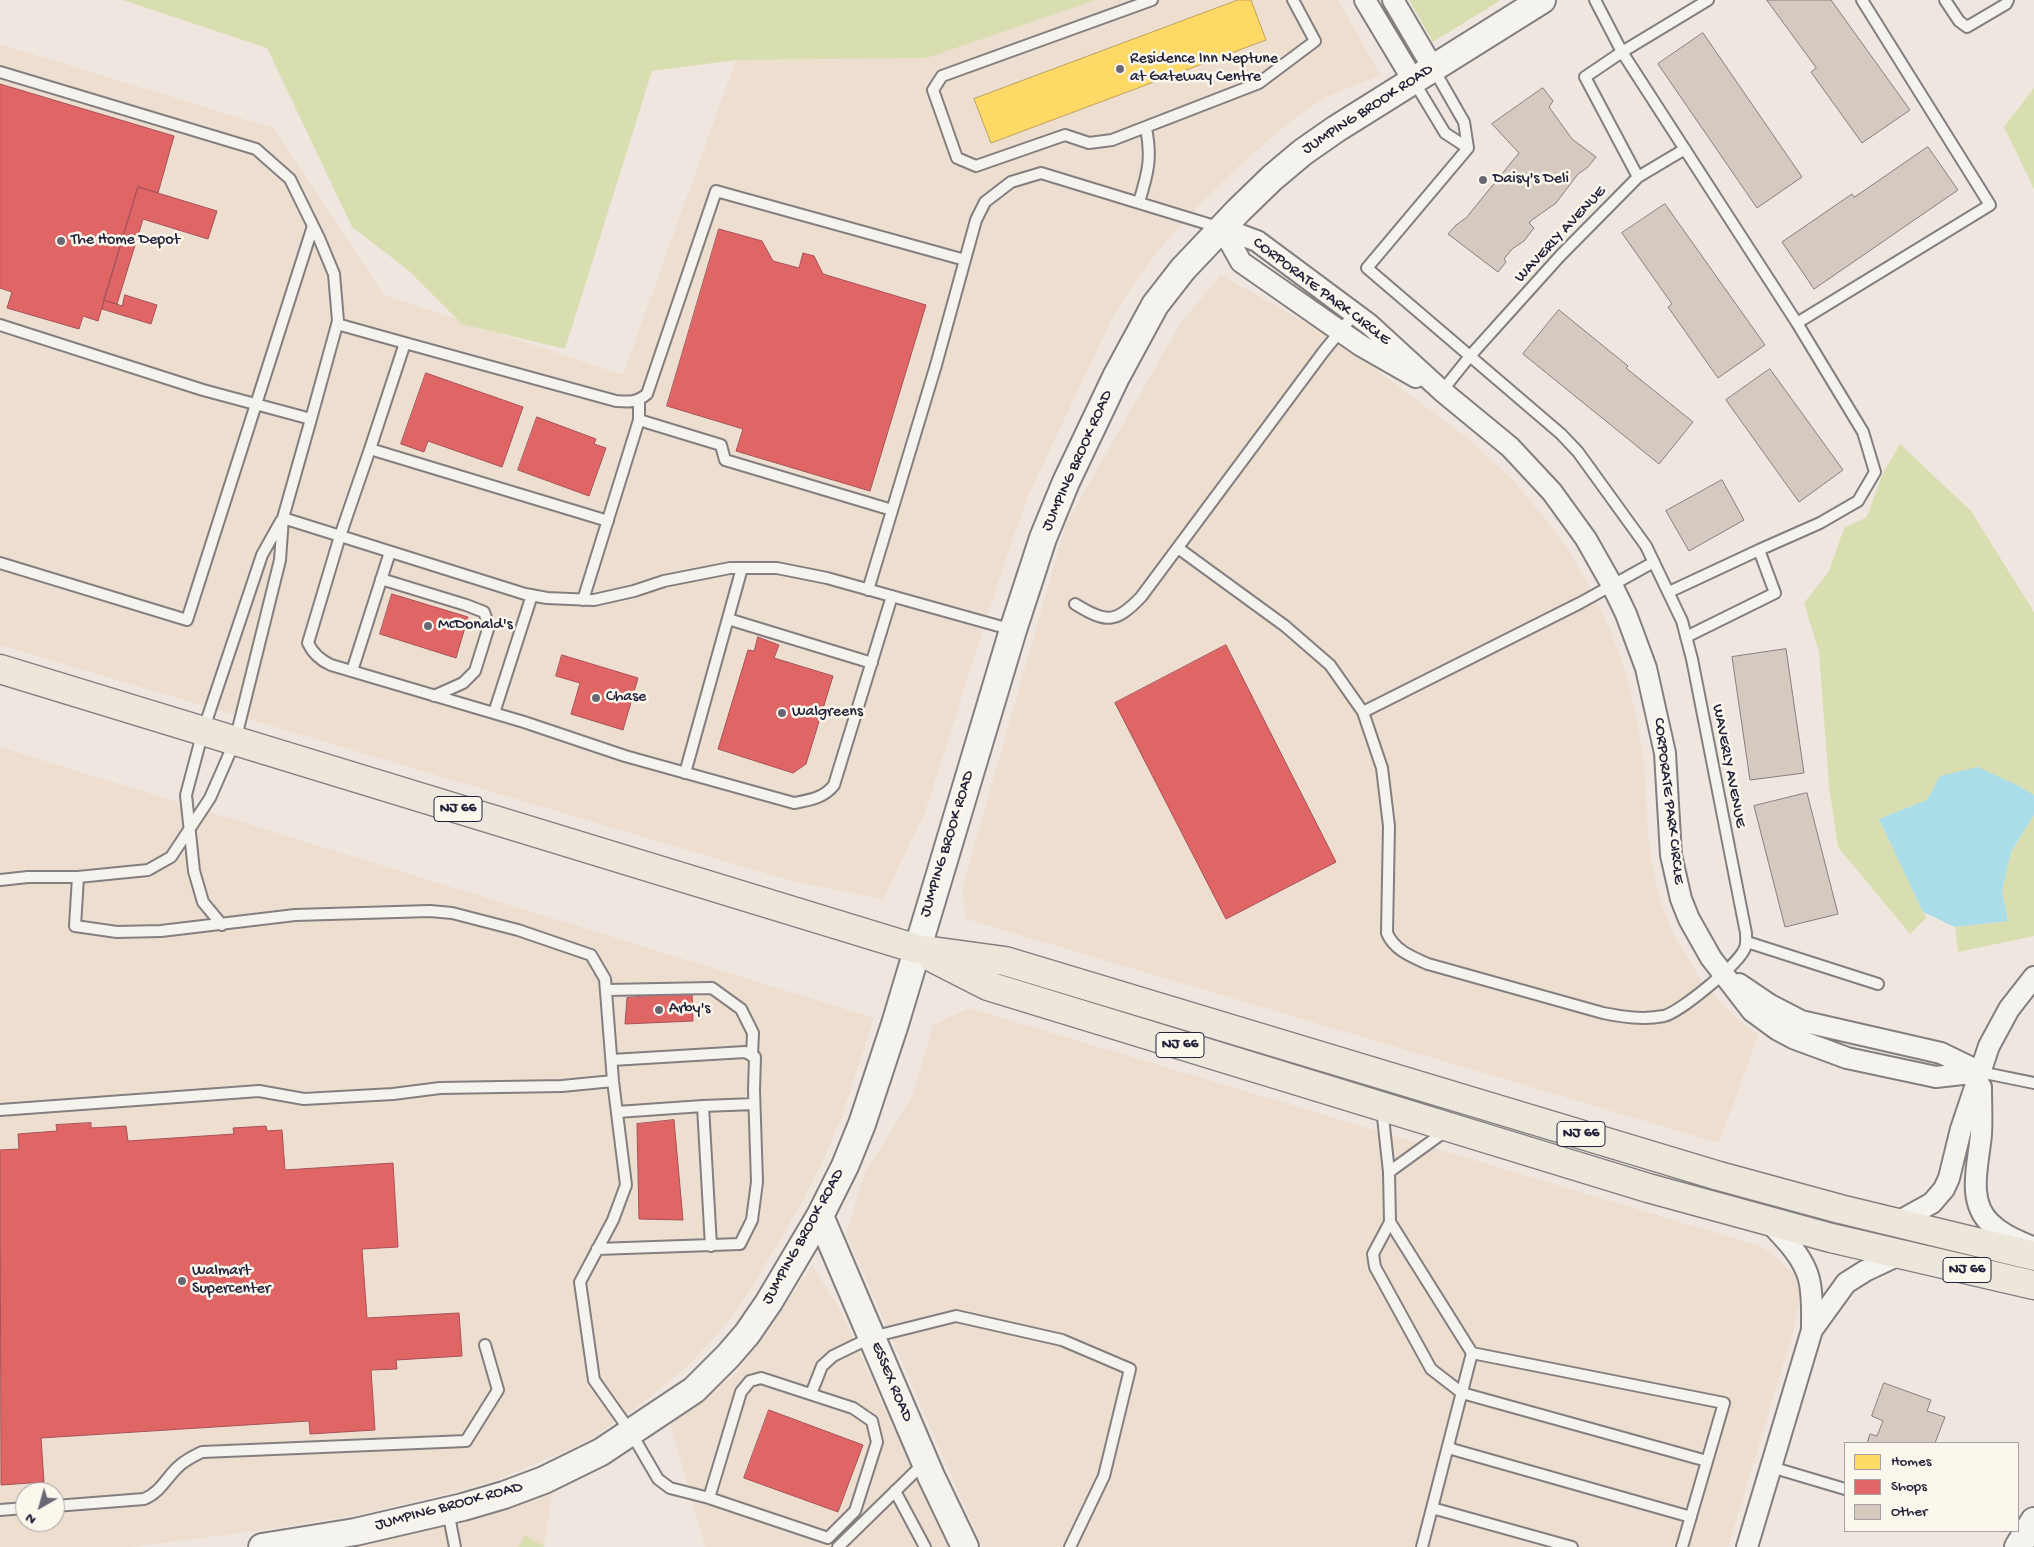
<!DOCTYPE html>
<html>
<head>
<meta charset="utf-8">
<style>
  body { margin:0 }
  #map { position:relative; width:2034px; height:1547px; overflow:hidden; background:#efe7df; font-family:"Gochi Hand",sans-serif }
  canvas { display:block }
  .legend { position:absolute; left:1844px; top:1442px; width:175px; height:90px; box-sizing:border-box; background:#fbf7ec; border:1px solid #a4a2a5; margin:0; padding:6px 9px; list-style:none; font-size:15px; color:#22223b }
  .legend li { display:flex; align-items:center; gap:10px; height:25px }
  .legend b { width:25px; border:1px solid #a4a2a5 }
  .north { position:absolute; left:15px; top:1482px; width:50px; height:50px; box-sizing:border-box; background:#fbf7ec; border:1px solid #a4a2a5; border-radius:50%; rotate:218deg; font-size:14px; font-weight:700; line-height:20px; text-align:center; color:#22223b }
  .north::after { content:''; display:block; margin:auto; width:18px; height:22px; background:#6a6774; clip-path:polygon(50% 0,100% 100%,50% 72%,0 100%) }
</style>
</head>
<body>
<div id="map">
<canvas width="2034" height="1547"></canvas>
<ul class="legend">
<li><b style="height:14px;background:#ffd966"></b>Homes</li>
<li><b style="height:14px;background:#e06666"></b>Shops</li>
<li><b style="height:14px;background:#d6c9c0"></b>Other</li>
</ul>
<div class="north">N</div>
</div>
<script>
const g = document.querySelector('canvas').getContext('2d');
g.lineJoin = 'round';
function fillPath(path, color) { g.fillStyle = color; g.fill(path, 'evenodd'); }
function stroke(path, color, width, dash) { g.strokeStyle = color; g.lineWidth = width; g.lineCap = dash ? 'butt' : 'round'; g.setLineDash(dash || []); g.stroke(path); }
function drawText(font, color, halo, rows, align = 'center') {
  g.font = font + ' "Gochi Hand",sans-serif'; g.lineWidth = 5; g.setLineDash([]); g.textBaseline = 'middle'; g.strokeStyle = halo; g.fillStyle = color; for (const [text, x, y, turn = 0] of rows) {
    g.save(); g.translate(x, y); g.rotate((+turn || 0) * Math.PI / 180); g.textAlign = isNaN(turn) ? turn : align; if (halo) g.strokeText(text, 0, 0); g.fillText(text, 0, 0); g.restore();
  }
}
fillPath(new Path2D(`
  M1096,0H1338L1380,75L1324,98L1287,124L1239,166L1198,206L1157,252L1139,276L1113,316L1028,496L1008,552L925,812L883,899L791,881L0,645V44L273,128L384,295L623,375L736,60L927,58Z
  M1221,275L1335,339L1467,438L1514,481L1551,526L1573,558L1594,595L1610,630L1625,671L1633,702L1643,754L1648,835L1652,865L1661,904L1674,935L1698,975L1713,994L1732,1014L1758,1035L1719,1143L966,919L962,889L1066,524L1180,324Z
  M0,747L874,1018L842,1116L825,1156L800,1206L750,1290L729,1320L692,1362L643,1403L593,1437L568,1450L499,1479L459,1491L352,1516L255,1531L132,1547H0ZM25,1492H55V1522H25Z
  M969,1008L1763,1247L1802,1281L1795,1325L1728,1547H982L846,1233L865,1173L913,1095L933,1025Z
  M812,1265L840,1309L948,1547H705L667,1412L698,1403L736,1373L770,1328Z
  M553,1487L544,1547H318Z`), '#eedecf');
fillPath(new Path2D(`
  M123,0H1096L927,58L736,60L652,71L565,349L462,324L408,270L352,227L267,48Z
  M1409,0H1501L1433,42Z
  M2034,88V189L2004,127Z
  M1900,444L1971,511L2034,612V795L2019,786L1941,776L1927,800L1879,819L1926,918L1910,934L1838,847L1829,786L1819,652L1804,603L1829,571L1844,528L1867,517L1883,473Z
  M2034,815V936L1958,952L1955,927L2008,921L2002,891L2011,852Z
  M525,1535L545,1547H519Z`), '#d8deb0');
fillPath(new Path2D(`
  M1978,767L2019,786L2034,795V815L2011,852L2002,891L2008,921L1955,927L1923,912L1879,819L1927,800L1940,776Z`), '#aadde8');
const homes = new Path2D(`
  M1238,0H1251L1266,40L991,143L974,99Z`);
fillPath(homes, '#ffd966');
stroke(homes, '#bda259', 1);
const shops = new Path2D(`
  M0,84L174,136L158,193L138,187L98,321L83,316L79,329L7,308L12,292L0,288Z
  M138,187L217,211L208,239L143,219L117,304L104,300Z
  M719,229L762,241L773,261L799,268L803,253L814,256L823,274L926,305L870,491L736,451L743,429L667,406Z
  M125,295L157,305L151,324L102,309L104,300L122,306Z
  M426,373L523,407L502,467L428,441L424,452L401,444Z
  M537,417L596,439L594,444L606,448L589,496L518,470Z
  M392,594L468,617L456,658L380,634Z
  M758,637L779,645L774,658L833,676L806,764L793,773L718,749L748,650L754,651Z
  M1226,645L1336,862L1226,919L1115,703Z
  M562,655L638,678L623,730L571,714L580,683L556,676Z
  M692,992L693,1021L625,1024L627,998Z
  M674,1120L683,1220L639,1219L637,1124Z
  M91,1123V1128L126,1126L128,1141L234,1134L233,1128L266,1126L267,1131L282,1130L285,1170L393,1163L398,1247L362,1249L367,1318L459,1313L462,1356L396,1360L397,1369L371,1370L375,1430L310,1434L309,1421L41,1438L44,1482L1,1485L0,1150L19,1149L18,1134L57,1131L56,1125Z
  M769,1410L863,1445L838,1512L744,1478Z`);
fillPath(shops, '#e06666');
stroke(shops, '#a75259', 1);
const building = new Path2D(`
  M1767,0H1831L1910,110L1862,143L1811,72L1816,68Z
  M1703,33L1802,177L1757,208L1658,64Z
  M1543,88L1553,101L1549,107L1572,139L1596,157L1588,167L1578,174L1556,203L1532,220L1529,223L1534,228L1524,241L1512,249L1504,259L1506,262L1498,272L1448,234L1456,225L1466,218L1519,153L1492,124Z
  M1928,147L1958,190L1814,289L1782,242L1852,194L1854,197Z
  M1665,204L1765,345L1718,378L1668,307L1672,304L1622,233Z
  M1559,310L1628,366L1626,368L1693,422L1659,464L1523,354Z
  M1770,369L1843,470L1799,502L1726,400Z
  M1722,480L1744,520L1689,551L1666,511Z
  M1786,649L1804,773L1750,780L1732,657Z
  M1807,793L1838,914L1785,927L1754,806Z
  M1884,1383L1931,1400L1927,1411L1945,1417L1935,1443H1867L1870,1434L1877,1436L1883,1421L1872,1416Z`);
fillPath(building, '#d6c9c0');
stroke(building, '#837f80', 1);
const service = new Path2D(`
  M1152,0L942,76L933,90L957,158L976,166L1065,135L1089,143L1112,140L1259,83L1315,41L1293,0
  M1595,0L1622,52L1585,77L1638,177
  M1708,0L1622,52L1797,323
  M1945,0L1959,21L1967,27L2006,4L2008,0
  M0,72L256,149L290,179L319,238L334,274L338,321L311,419
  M1413,80L1445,133L1468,148
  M1139,202C1148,173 1152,158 1146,128
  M337,324L405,343L370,449L608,521
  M0,325L203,390L311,419L283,518L280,560L235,741L210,798L171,857L148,870L78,877H28L0,880
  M405,343L616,401C629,402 636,403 647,394L716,191L965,260
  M1442,391L1470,356L1560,256L1638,177L1685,149
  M639,420V400
  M370,449L340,536L308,643C313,654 320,660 331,665L524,722L625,756L794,803C810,800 824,798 834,785L892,596
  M283,518L525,594L547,598L594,600L634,591L664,581L730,568H777L827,578L1013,630
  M1178,548L1285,626L1330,665L1363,712L1382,768L1389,826L1387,933C1394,950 1412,957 1428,964L1603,1013C1623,1017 1643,1020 1664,1016C1680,1012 1739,964 1745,948C1747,943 1746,938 1746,933L1692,659L1682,621L1646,546L1578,452L1561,434L1367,268L1468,148L1464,122L1433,68
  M0,563L187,620L313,226
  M381,579L466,605L484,612L489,626L475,671L463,683L434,696
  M868,590L936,365L976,220L985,202L1011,182L1041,173L1221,228
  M1669,592L1759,550
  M583,600L639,420L721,445L725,460L892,510
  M1075,604C1106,623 1115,624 1141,597L1324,351L1355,313
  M728,619L872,663
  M1686,637L1775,593L1759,550L1820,523L1858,501L1875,472L1863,432L1797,323L1990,205L1862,0
  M352,671L390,552
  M1363,712L1580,603L1654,562
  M494,713L532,595
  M685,773L742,568
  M78,877L75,926L117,932L161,931L295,915L430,911L452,913L518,930L591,955L605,979L613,1081L626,1185L613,1220L580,1282L594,1380L630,1431L658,1479L670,1488L709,1498L828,1538L855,1511L877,1442L872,1421L853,1408L761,1378L750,1381L741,1392L709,1498
  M222,925L203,902L194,871L186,795L203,731L262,555L281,521
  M1747,942L1878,984
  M606,990L712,988L741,1009L753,1033L752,1056
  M1980,1072L2034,1083
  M703,1106L754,1104
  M1382,1108L1389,1172L1390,1222L1373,1254L1375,1267L1431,1369L1462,1393L1707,1461
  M0,1110L259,1091L304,1099L393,1094L440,1088L562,1086L613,1081
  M617,1112L703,1106L711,1246
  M1389,1172L1447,1130
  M1390,1222L1472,1353L1422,1547
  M597,1249L740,1244L752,1220L757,1182L754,1090L755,1057L745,1052L612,1060
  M1472,1353L1724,1403L1682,1547
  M811,1394L822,1366L833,1356L872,1337L956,1316L1062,1340L1130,1369L1104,1476L1070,1547
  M1448,1448L1691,1517
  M1771,1467L1845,1489
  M895,1491L925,1547
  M55,1506L144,1499C160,1493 166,1478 178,1467C185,1460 194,1456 202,1452L466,1441L498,1390L485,1345
  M1432,1508L1572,1547
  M0,1510L25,1508
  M448,1511L455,1547
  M838,1547L925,1462`);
const minor = new Path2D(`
  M1365,0L1413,80
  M1393,0L1433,68
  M1222,228L1257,241L1370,325L1442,391L1510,447L1552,492L1586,539L1612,585L1626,614L1646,668L1665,753L1671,855L1681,899L1689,919L1711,958L1752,1011L1778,1030L1793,1038L1847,1058L1936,1077L1980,1072
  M1222,228L1241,262L1360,345L1416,377
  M1739,984L1770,1005L1801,1021L1941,1053L1980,1072
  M1981,1087C1981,1103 1982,1119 1981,1134C1979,1162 1966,1200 1990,1223C2002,1235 2019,1241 2034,1248
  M1768,1221C1784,1238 1803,1256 1809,1279C1813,1295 1812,1313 1812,1330
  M1896,1223L1932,1203L1944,1189L1949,1178L1961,1129L1989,1046L2009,1009L2034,977
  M1747,1547L1812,1330L1846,1283L1865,1271L1899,1255`);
const tertiary = new Path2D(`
  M820,1216L931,1476L965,1547
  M262,1547L355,1532L463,1507L504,1495L544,1480L601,1452L694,1390L728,1356L747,1334L769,1302L820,1216L845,1166L862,1124L895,1024L1013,630L1043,538L1066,482L1116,377L1155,305L1183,269L1238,211L1272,178L1303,152L1336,129L1542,0
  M2018,1547L2034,1521`);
const trunk = new Path2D(`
  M0,669L917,949L1005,961L1719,1176L1840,1209L2034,1256
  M933,958L988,986L1648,1188L1831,1238L2034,1285`);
stroke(service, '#837f80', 14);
stroke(minor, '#837f80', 24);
stroke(tertiary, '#837f80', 30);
stroke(trunk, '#837f80', 31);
stroke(service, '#f5f3ee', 10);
stroke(minor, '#f5f3ee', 20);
stroke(tertiary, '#f5f3ee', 26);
stroke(trunk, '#ece6db', 28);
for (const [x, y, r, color] of [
  [1120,69,5,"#6a6774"],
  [1483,180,5,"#6a6774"],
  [61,241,5,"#6a6774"],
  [428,626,5,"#6a6774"],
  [596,698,5,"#6a6774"],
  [782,713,5,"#6a6774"],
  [659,1010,5,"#6a6774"],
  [182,1281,5,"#6a6774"]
]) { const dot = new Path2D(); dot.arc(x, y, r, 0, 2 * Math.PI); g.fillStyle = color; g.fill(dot); stroke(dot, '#fbf7ec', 2); }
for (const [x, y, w] of [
  [458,809,48],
  [1180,1045,48],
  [1581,1134,48],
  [1967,1270,48]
]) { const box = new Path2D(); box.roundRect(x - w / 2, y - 12.5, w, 25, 4); g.fillStyle = '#fbf7ec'; g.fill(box); stroke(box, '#22223b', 1); }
drawText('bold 15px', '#22223b', null, [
  ["NJ 66",458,809],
  ["NJ 66",1180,1045],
  ["NJ 66",1581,1134],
  ["NJ 66",1967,1270]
]);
drawText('16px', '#22223b', '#fbf7ec', [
  ["Residence Inn Neptune",1130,60],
  ["at Gateway Centre",1130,78],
  ["Daisy's Deli",1493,180],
  ["The Home Depot",71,241],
  ["McDonald's",438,626],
  ["Chase",606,698],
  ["Walgreens",792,713],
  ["Arby's",669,1010],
  ["Walmart",192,1272],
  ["Supercenter",192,1290]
], 'left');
drawText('16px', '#22223b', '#fbf7ec', [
  ["JUMPING BROOK ROAD",1368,110,-33],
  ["WAVERLY AVENUE",1561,235,-47],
  ["CORPORATE PARK CIRCLE",1321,292,37],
  ["JUMPING BROOK ROAD",1078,461,-66],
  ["WAVERLY AVENUE",1728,766,79],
  ["CORPORATE PARK CIRCLE",1668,801,83],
  ["JUMPING BROOK ROAD",948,844,-73],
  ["JUMPING BROOK ROAD",804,1237,-61],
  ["ESSEX ROAD",891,1382,67],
  ["JUMPING BROOK ROAD",449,1507,-15]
]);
</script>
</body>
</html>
